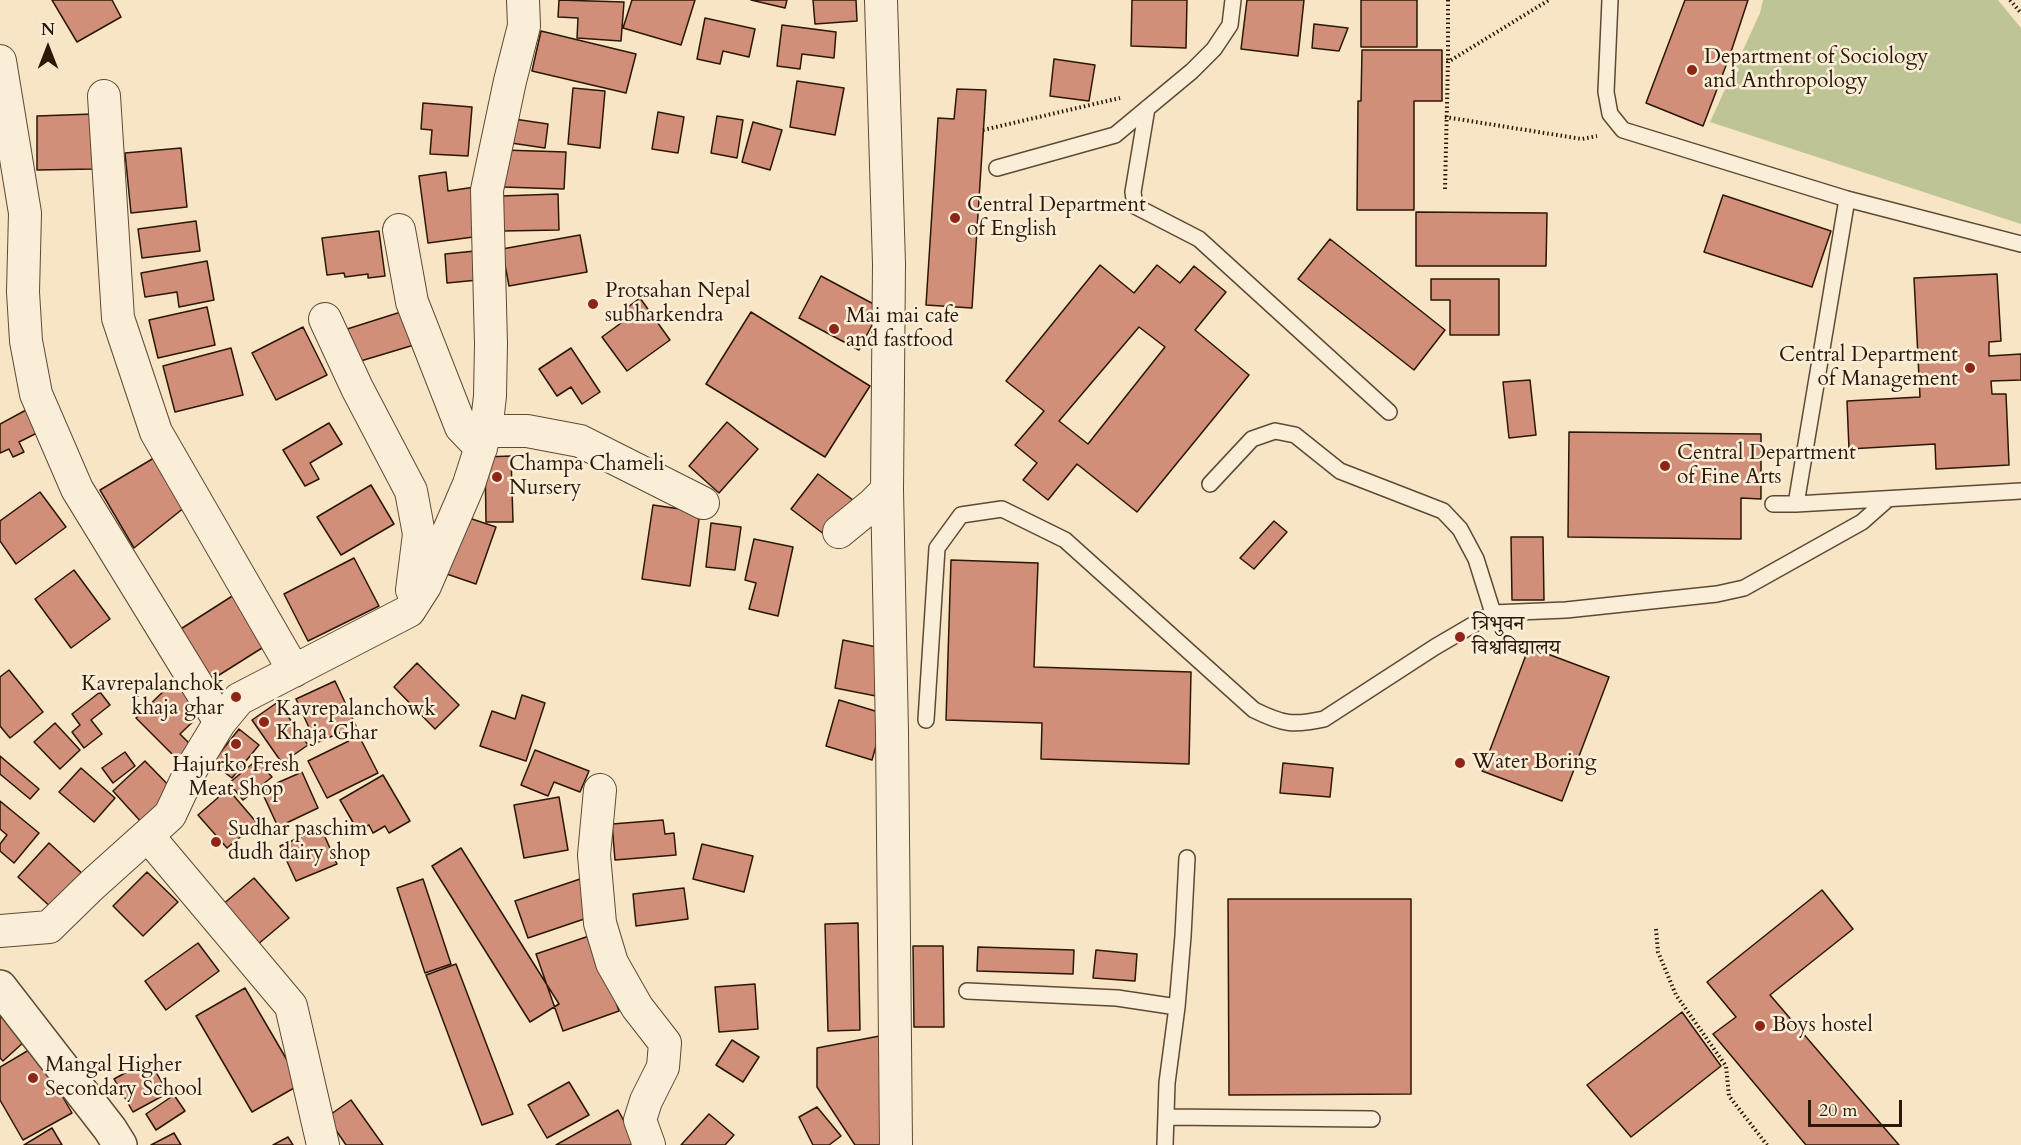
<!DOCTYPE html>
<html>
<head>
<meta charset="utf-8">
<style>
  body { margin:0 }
  #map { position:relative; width:2021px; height:1145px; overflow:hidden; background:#f8e5c5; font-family:Cardo,serif }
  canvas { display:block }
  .north { position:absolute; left:18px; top:18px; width:60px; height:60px; -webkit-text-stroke:4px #faeed9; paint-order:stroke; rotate:0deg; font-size:16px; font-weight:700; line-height:24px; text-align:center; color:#2b1704 }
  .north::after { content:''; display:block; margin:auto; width:21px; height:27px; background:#2b1704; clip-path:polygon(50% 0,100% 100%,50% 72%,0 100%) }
  .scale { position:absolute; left:1808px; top:1100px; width:94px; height:27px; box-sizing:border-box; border:3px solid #2b1704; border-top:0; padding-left:8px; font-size:18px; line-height:21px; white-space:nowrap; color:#2b1704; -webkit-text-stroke:4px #faeed9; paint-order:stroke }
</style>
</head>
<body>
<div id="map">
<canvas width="2021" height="1145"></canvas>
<div class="north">N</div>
<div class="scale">20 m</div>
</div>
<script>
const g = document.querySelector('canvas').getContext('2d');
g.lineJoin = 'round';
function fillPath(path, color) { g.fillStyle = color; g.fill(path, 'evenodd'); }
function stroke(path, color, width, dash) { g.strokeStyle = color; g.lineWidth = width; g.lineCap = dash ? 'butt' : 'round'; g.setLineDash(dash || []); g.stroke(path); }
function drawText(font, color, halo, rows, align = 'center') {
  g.font = font + ' Cardo,"Noto Serif Devanagari",serif'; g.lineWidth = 5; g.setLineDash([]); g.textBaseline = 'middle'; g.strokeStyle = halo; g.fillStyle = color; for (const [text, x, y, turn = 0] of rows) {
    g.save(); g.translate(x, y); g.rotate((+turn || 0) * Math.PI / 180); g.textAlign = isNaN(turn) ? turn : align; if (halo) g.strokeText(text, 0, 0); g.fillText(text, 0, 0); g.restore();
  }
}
fillPath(new Path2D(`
  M1763,0H1998L2021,28V224L1710,122L1760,13Z`), '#bec494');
const building = new Path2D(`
  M52,0H112L121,17L77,42Z
  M559,0L624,2L621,41L577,38L578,18L558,17Z
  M632,0H695L681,45L623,28Z
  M751,0H787L785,8Z
  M813,0H856L857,21L815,24Z
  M1132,0H1187L1186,48L1131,46Z
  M1247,0H1304L1298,56L1241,49Z
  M1361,0H1417V47H1361Z
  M1685,0H1748L1730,55L1703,126L1646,103Z
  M705,18L755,29L749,57L723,51L720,64L697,59Z
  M1314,24L1348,28L1339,51L1312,48Z
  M782,25L836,32L834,58L802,54L800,69L777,66Z
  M541,31L636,54L626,93L532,71Z
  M1362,50H1442V101H1414V210H1357L1358,101H1361Z
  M1054,59L1095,65L1089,101L1050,96Z
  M797,81L844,88L835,135L790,127Z
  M573,88L605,91L600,148L568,144Z
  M957,89L986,90L972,308L926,305L938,118L954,119Z
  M423,103L472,107L468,156L430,154L432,130L421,129Z
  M658,112L684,117L678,153L652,149Z
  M93,114L94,169L37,170V116Z
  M717,116L743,120L737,158L711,153Z
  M514,119L548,124L545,148L511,143Z
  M753,122L782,130L770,170L742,162Z
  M181,148L187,207L131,213L125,153Z
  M503,150L566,152L564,189L503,187Z
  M446,172L448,191L475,187L481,236L428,243L419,176Z
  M558,194L559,230L502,231L501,196Z
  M1723,195L1831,231L1812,287L1704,252Z
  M1416,212L1547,213L1546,266H1416Z
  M196,221L200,251L142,258L138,229Z
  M379,231L385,276L368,278V274L345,277L344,273L327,275L322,238Z
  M580,235L587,272L509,286L502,249Z
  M1330,239L1445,330L1414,370L1298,279Z
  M475,251L478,280L447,283L445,254Z
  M207,261L214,300L179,307L177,292L145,297L141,273Z
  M1100,265L1134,293L1157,265L1180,283L1194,266L1226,292L1195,330L1249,375L1137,512L1077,464L1048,500L1023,480L1037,463L1015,445L1044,411L1006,381ZM1139,327L1165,347L1088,444L1059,421Z
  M1997,274L2001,341L1989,342V356L2021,354V380L1991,381L1992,394H2006L2009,465L1936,469L1935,444L1849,449L1847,401L1920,397L1914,278Z
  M821,276L881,308L859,350L799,318Z
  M1431,279H1499V335H1450V300H1431Z
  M640,298L670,340L627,371L602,337L621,323L616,316Z
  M207,307L215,345L158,358L149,320Z
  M404,311L414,345L354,363L344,330Z
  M751,312L870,386L825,457L706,384Z
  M303,327L327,375L276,400L252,353Z
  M231,348L243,395L175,412L163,366Z
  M571,348L600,392L582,404L571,387L557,396L539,369Z
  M1530,380L1536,435L1509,438L1503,382Z
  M26,410L37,433L19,442L24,452L13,457L9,449L0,453V424Z
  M727,422L758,449L719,493L689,466Z
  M329,423L342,444L310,463L319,479L305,486L283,450Z
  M1569,432L1761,434V499L1741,498V539L1568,537Z
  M164,452L190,503L134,548L100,490Z
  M511,456L513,522H486L485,457Z
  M818,474L857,503L829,538L791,509Z
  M371,485L394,524L341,555L317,517Z
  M40,492L66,527L16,564L0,541V521Z
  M653,505L700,512L690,586L642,579Z
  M457,514L496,527L476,584L438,571Z
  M1274,521L1287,532L1254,569L1240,558Z
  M711,523L741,527L735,570L706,567Z
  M1511,537H1543L1544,600H1512Z
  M754,539L793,547L778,616L749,609L756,583L745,580Z
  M354,558L379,606L308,641L284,594Z
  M951,560L1038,563L1034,667L1191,672L1189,764L1041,759L1042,723L946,720Z
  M74,570L110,619L71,648L35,599Z
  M237,593L270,643L208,682L176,632Z
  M843,640L886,649L876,696L835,688Z
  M1529,647L1609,677L1562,801L1482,771Z
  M417,663L459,705L435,729L394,687Z
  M9,670L43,712L10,738L0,726V677Z
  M335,681L356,726L316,743L296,699Z
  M173,682L203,712L180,734L194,748L180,762L136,718Z
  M100,692L110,705L91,720L102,734L84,748L72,732L80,725L72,714Z
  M522,695L545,703L526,761L480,746L492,711L515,719Z
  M839,700L885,714L872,760L826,746Z
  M278,702L308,745L282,763L252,720Z
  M55,723L80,750L60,769L34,742Z
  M239,729L259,745L232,778L212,763Z
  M359,736L378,773L327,798L308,761Z
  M535,750L589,771L580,792L554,782L548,796L521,785Z
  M125,752L135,766L113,783L102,768Z
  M0,756L39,789L30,799L0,774Z
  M257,760L272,777L243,800L229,783Z
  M145,761L176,793L143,824L113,791Z
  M1283,763L1333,768L1330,797L1280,793Z
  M81,768L115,798L94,822L59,792Z
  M302,772L318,808L278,827L261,790Z
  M383,775L410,821L389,833L385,826L373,833L369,825L358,831L340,800Z
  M228,789L257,823L227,848L198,815Z
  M559,797L568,850L524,858L514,805Z
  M0,801L39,833L14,863L0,851V844L7,835L0,829Z
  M663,820L665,834L674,833L676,855L615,860L612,824Z
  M321,828L337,864L296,881L280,846Z
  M49,843L85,876L54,910L18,877Z
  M702,844L753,856L744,892L693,879Z
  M461,848L559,1004L530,1022L432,866Z
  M147,872L178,902L143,936L113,906Z
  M254,878L289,918L257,945L222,905Z
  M583,878L596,915L528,938L515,901Z
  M423,879L451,964L425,973L397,888Z
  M684,888L688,919L636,926L633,894Z
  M1822,890L1853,929L1770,995L1899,1145H1806L1713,1034L1736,1017L1707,982Z
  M1228,899H1411V1094L1229,1095Z
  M858,923L860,1030L828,1031L825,924Z
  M592,935L619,1011L563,1031L536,954Z
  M198,943L219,971L166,1010L145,981Z
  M913,946H943L944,1027H914Z
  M978,947L1074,950L1073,974L977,971Z
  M1096,950L1137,954L1135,981L1093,978Z
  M456,964L513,1114L482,1125L426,975Z
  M755,984L758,1029L719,1032L715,987Z
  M245,988L301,1084L252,1112L196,1016Z
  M1682,1012L1721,1066L1631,1137L1587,1085Z
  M0,1015L25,1041L3,1061L0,1058Z
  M890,1034L881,1145H855L817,1087V1048Z
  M732,1040L759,1057L743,1082L716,1065Z
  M34,1047L72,1113L23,1140L0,1100V1067Z
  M149,1060L168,1093L133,1112L114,1079Z
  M569,1082L589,1115L547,1138L528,1105Z
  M174,1095L185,1111L156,1130L146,1114Z
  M351,1100L383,1145H346L327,1117Z
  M817,1107L841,1136L829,1145H813L799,1117Z
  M618,1110L637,1145H556Z
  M709,1114L734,1135L725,1145H681Z
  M52,1128L62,1145H24Z
  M174,1133L181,1145H151Z
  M288,1137L293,1145H273Z`);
fillPath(building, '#d18f7a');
stroke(building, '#2b1704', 1.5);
const service = new Path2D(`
  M1610,0L1606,92L1610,114L1623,130L1847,199L2021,244
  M1147,108L1133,192L1135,206L1199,239L1389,412
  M997,168L1115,135L1192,71L1214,49L1230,25L1233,0
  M1210,484L1252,439L1275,431L1295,435L1340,471L1443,511L1460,529L1476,559L1493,613
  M1773,504H1796L2021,491
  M1796,504L1847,199
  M926,720L937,548L961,515L1002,509L1065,540L1254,710C1283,724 1292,726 1324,719L1435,647L1493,613L1566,610L1717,594L1744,588L1862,522L1888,499
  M967,991L1117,998L1177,1007
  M1166,1117L1372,1119
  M1165,1145L1167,1083L1177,1007L1183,936L1187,858`);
const minor = new Path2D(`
  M881,0L889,264L887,490L892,732L896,1145
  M0,61L25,213L23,292L26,341L36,394L77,489L220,722
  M104,96L118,318L156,432L294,671
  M399,230L412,302L461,427L481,448
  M325,319L357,388L411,491L419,534L412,590
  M486,431H527L580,441L703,503
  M839,532L872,505L887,490
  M600,790L594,855L600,923L612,963L637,1007L665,1043L663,1067L646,1101L640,1120L649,1145
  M148,836L291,1006L323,1145
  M0,931L49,927L91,886L170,815L192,768L220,722L239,699L409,611L425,586L469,484L486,431L490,396L491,344L487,190L510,81L524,26L523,0`);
const tertiary = new Path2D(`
  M0,987L110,1129L120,1145`);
stroke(service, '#5e4a34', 18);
stroke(minor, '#5e4a34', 34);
stroke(tertiary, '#5e4a34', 36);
stroke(new Path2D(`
  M1448,0V62
  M2010,0L2021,13
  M1445,117L1582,139L1597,136
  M983,130L1120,98
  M1445,189L1448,62L1549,0
  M1656,929L1658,952L1676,995L1726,1066L1729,1096L1767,1145`), '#2b1704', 4, [1.5, 3]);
stroke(service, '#faeed9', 15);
stroke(minor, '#faeed9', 32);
stroke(tertiary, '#faeed9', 33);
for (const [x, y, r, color] of [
  [1692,70,6,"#8f2418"],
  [955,218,6,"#8f2418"],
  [593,304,6,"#8f2418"],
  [834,329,6,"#8f2418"],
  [1970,368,6,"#8f2418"],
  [1665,466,6,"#8f2418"],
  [497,477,6,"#8f2418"],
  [1460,637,6,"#8f2418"],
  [236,697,6,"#8f2418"],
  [264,722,6,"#8f2418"],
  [236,744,6,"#8f2418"],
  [1460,763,6,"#8f2418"],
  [216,842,6,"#8f2418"],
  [1760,1026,6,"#8f2418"],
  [33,1078,6,"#8f2418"]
]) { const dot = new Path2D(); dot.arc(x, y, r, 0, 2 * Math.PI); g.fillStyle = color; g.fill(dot); stroke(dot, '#faeed9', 2); }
drawText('21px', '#2b1704', '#faeed9', [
  ["Department of Sociology",1704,58],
  ["and Anthropology",1704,82],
  ["Central Department",967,206],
  ["of English",967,230],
  ["Protsahan Nepal",605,292],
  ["subharkendra",605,316],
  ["Mai mai cafe",846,317],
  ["and fastfood",846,341],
  ["Central Department",1958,356,"right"],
  ["of Management",1958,380,"right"],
  ["Central Department",1677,454],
  ["of Fine Arts",1677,478],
  ["Champa Chameli",509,465],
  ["Nursery",509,489],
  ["त्रिभुवन",1472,625],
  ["विश्वविद्यालय",1472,649],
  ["Kavrepalanchok",224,685,"right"],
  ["khaja ghar",224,709,"right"],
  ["Kavrepalanchowk",276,710],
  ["Khaja Ghar",276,734],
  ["Water Boring",1472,763],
  ["Hajurko Fresh",236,766,"center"],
  ["Meat Shop",236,790,"center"],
  ["Sudhar paschim",228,830],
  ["dudh dairy shop",228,854],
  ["Boys hostel",1772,1026],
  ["Mangal Higher",45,1066],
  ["Secondary School",45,1090]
], 'left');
</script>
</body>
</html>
